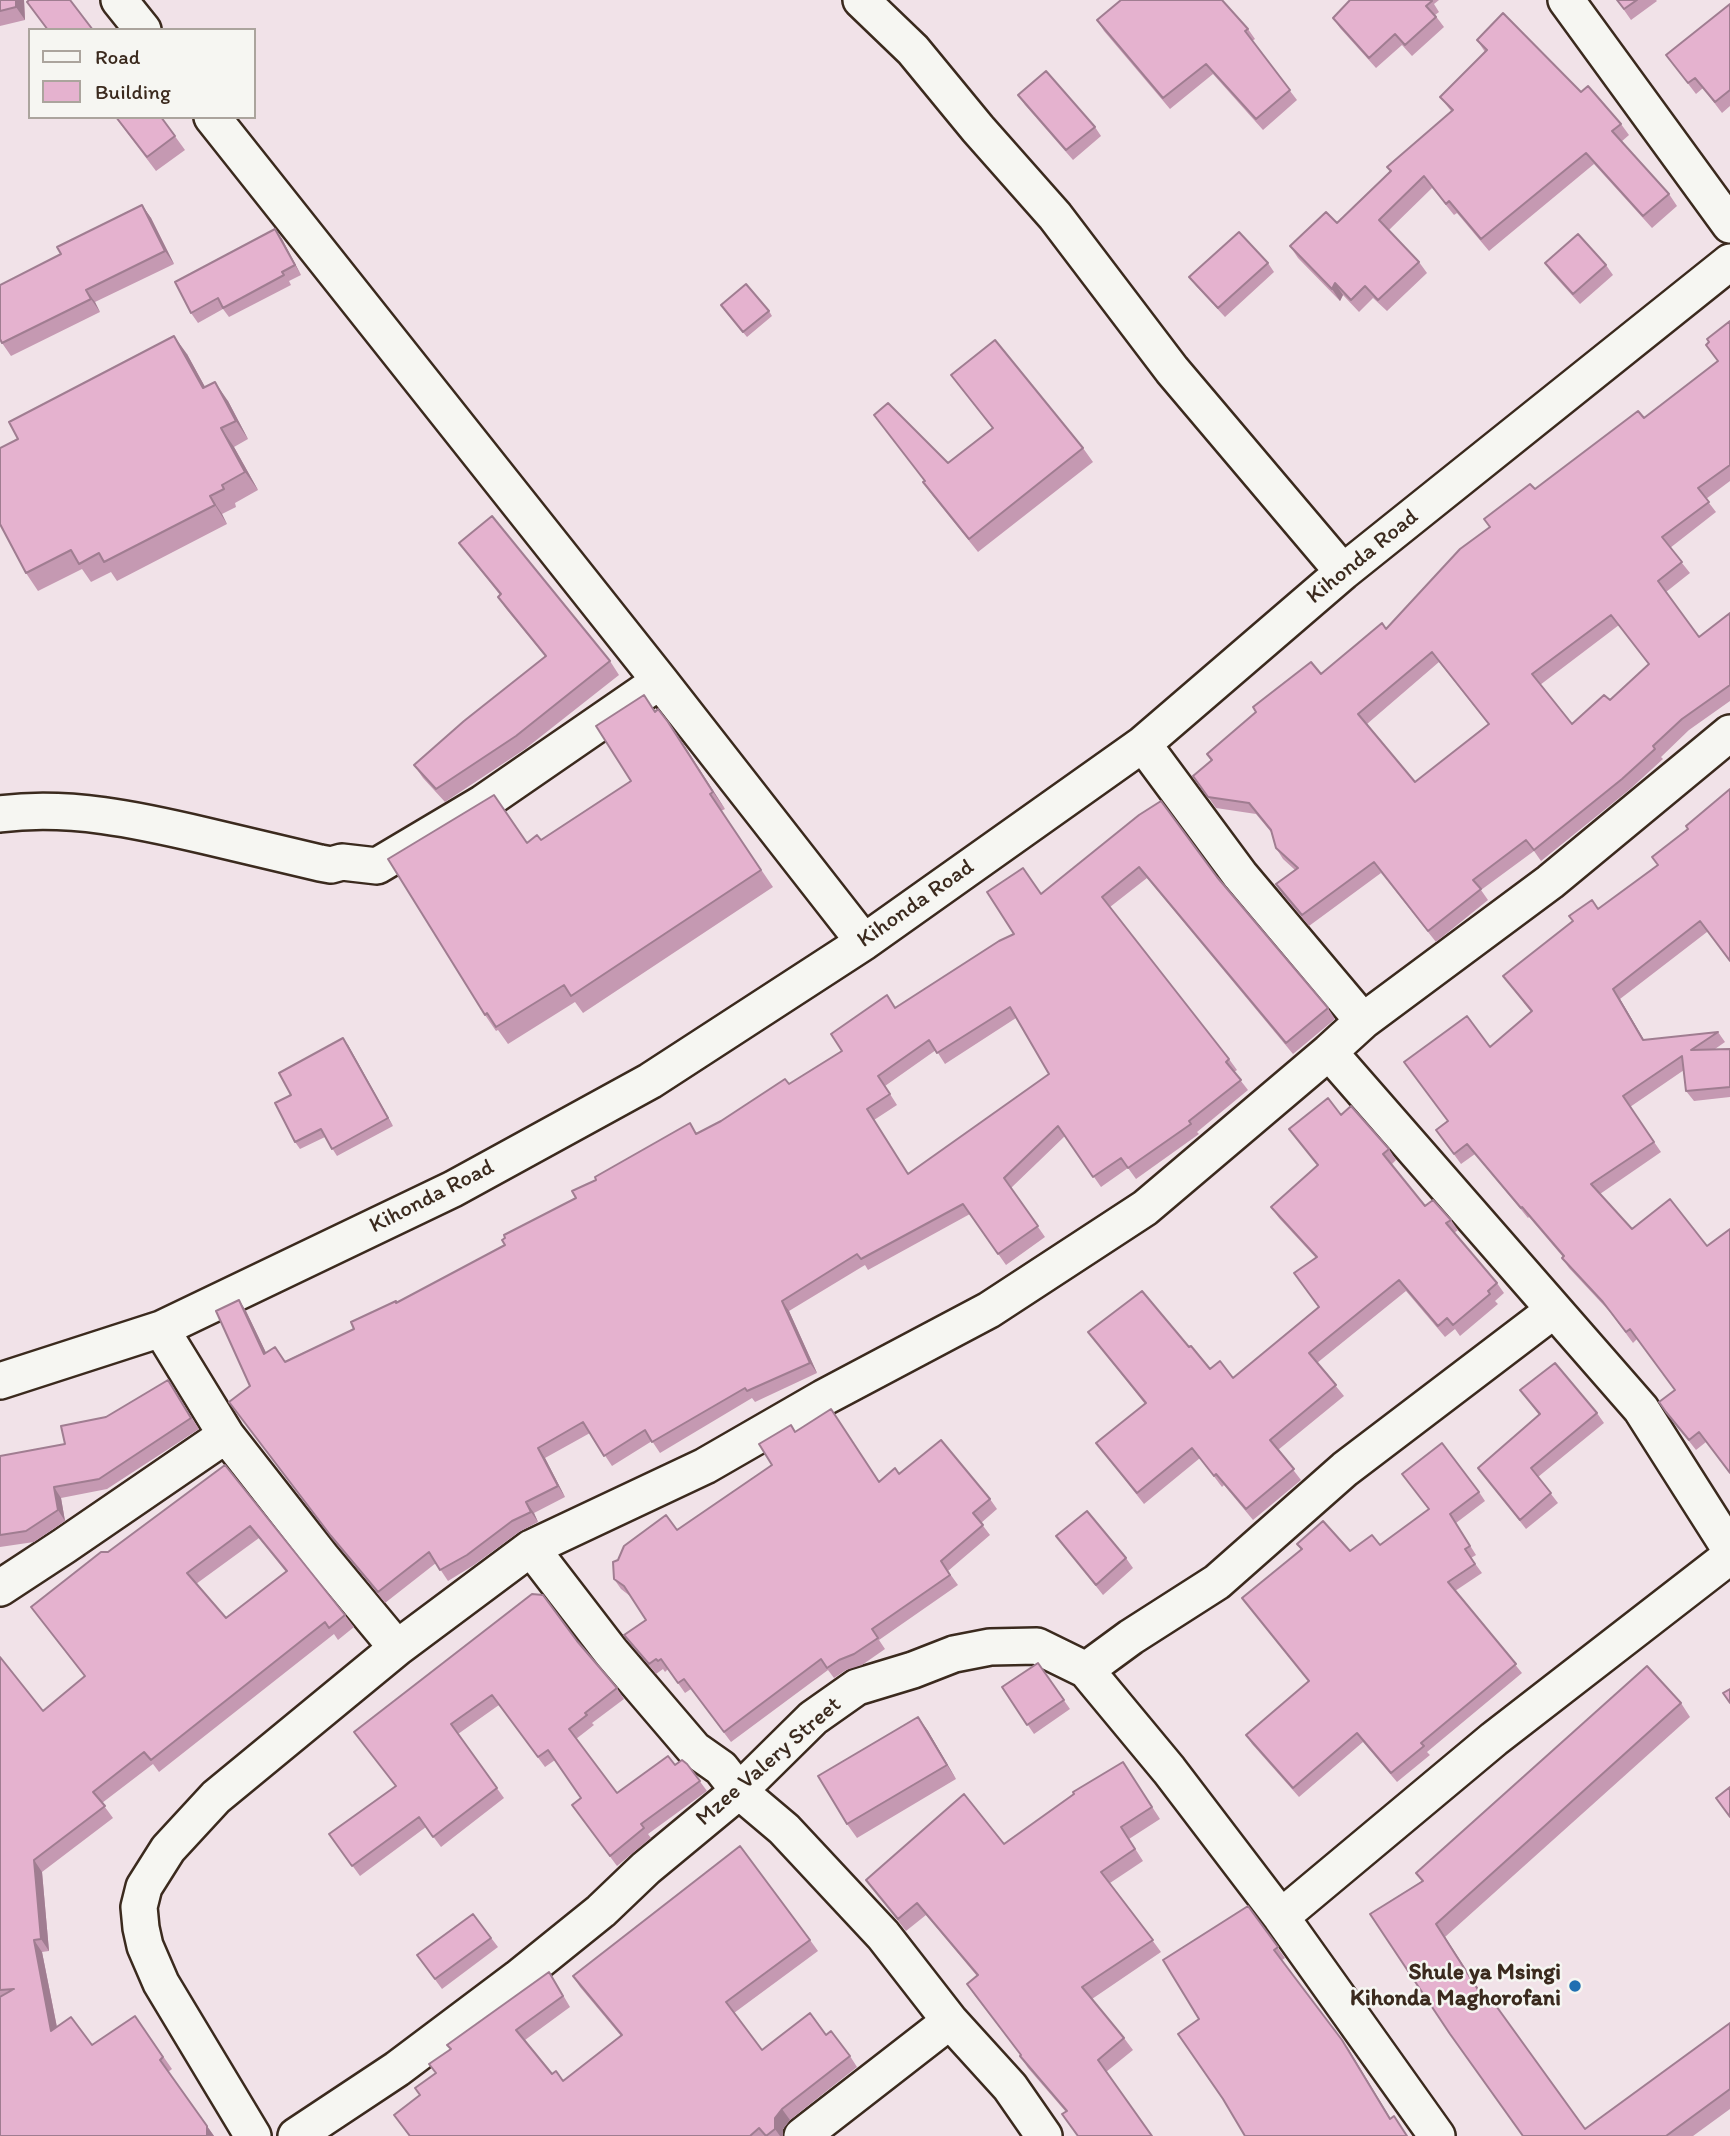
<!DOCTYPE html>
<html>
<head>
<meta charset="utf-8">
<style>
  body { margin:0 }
  #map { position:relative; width:1730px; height:2136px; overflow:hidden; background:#f1e2e8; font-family:Itim,sans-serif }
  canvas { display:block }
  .legend { position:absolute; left:28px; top:28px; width:228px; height:91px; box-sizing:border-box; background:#f6f6f2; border:2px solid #aba49d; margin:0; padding:9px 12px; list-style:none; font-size:21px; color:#3b2a1e }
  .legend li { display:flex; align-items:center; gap:14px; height:35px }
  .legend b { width:35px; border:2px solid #aba49d }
</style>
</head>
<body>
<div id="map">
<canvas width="1730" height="2136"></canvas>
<ul class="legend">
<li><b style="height:9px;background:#f6f6f2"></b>Road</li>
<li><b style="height:19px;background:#e5b2cf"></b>Building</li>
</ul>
</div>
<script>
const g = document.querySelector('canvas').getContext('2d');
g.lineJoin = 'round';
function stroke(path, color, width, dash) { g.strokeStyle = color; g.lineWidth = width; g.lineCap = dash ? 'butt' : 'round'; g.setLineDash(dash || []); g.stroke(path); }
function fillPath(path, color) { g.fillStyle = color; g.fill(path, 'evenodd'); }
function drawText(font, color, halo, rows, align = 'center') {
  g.font = font + ' Itim,sans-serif'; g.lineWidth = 5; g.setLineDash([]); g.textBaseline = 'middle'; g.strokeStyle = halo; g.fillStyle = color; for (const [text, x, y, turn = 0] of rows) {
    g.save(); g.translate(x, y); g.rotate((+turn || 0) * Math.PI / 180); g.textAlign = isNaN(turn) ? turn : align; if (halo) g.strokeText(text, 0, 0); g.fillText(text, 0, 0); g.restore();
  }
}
const minor = new Path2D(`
  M119,0L143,30
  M861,0L913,50L978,129L1055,216L1172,370L1343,572
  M1566,0L1730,225
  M212,117L660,681L864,942
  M1143,744L1240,875L1363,1021
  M0,814C69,805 138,820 206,836C244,845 282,854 320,863L331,865L342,862L377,866L483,803L660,681
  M1329,1052L1641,1409L1730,1549
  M161,1329L226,1435L323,1559L397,1648
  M0,1381L161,1329L453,1189L650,1081L864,942L1143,744L1343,572L1730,262
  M531,1548L611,1652L694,1749L721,1768L739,1791L784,1829L883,1935L950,2021L1010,2087L1044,2136
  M0,1588L64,1546L226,1435
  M1086,1670L1131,1637L1217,1582L1345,1469L1554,1310
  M1281,1917L1494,1739L1730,1556
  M253,2136L161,1983L145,1946L141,1928L139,1907L144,1887L168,1849L216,1797L397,1648L531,1548L705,1466L823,1398L989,1310L1145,1208L1329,1052L1363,1021L1550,882L1730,733
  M296,2136L397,2069L518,1978L601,1911L646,1868L739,1791L813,1718L857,1687L913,1670L954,1654L990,1647L1037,1646L1086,1670L1169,1770L1281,1917L1437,2136
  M802,2136L950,2021`);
stroke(minor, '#3b2a1e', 40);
stroke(minor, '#f6f6f2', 35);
fillPath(new Path2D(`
  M0,0H24L25,20L0,26Z
  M1350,0H1439L1434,4L1439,12L1435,15L1444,27L1412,56L1402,45L1376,68L1340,28L1333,18Z
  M1617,0H1656L1657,1L1631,20Z
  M1730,4V106L1722,113L1703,88L1696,94L1666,55Z
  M1097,20L1248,29L1255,39L1252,41L1297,100L1263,130L1213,74L1170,109L1104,31Z
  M1477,40L1581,92L1621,124L1629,135L1621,142L1669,194L1677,206L1652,228L1594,164L1489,251L1457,213L1454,215L1432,188L1388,231L1419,262L1427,273L1387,311L1373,298L1359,312L1343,295L1340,301L1298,258L1290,246L1337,223L1451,111L1440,97L1485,52Z
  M1018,95L1095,127L1101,136L1073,160L1025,105Z
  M115,117H161L185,150L156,171Z
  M142,205L151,218L174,264L95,302L100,312L11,356L2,343L61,254Z
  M275,229L282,239L301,275L289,281L291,285L229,317L223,309L198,323L191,313Z
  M1268,263L1274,272L1225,317L1196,286L1189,277Z
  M1545,263L1606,265L1613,275L1580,304L1551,272Z
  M724,310L769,311L772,316L747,337Z
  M1730,321V481L1706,499L1716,512L1670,548L1690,573L1666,592L1699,637L1730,613V701L1689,730L1661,757L1663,759L1629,790L1541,861L1534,851L1481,890L1488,900L1436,942L1381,873L1309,926L1283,895L1276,884L1295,870L1283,859L1276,848L1271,832L1256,814L1216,808L1193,776L1211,761L1207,754L1386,629L1490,527L1535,489L1644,418L1718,361L1706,345ZM1619,625L1649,665L1610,700L1572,724L1540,685ZM1439,662L1488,724L1415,782L1367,724Z
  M187,354L205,387L228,401L248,439L234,447L258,490L235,503L236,507L222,514L227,524L117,581L111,572L91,582L82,569L38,591L26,573Z
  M951,375L1083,448L1093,462L978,552L933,496L923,482L925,481L874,415L948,463L992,428Z
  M459,543L610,661L619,675L525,749L445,802L423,778L414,765L545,656L507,610L498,597L500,595Z
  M655,711L668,722L680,739L725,809L721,811L773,887L583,1013L575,1002L508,1044L498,1030L496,1031L485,1015L541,840L631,781Z
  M1730,789L1707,932L1620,999L1644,1040L1718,1032L1725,1042L1715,1049H1730V1097L1694,1101L1686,1091L1684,1070L1630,1107L1661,1152L1600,1194L1706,1442L1696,1450L1666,1412L1675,1390L1637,1339L1633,1343L1610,1312L1569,1268L1562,1258L1563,1257L1529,1217L1528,1218L1475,1154L1461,1164L1436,1130L1447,1121L1490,1047L1531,1012L1503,976L1598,909L1658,865L1652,857L1688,829Z
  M1139,815L1217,877L1328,1008L1335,1019L1293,1054L1147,878L1110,907L1229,1059L1237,1070L1234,1072L1248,1090L1197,1132L1199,1134L1136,1179L1128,1168L1101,1187L1065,1136L1011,1188L1045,1237L1006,1265L970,1214L868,1270L865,1265L789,1311L817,1373L755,1402L752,1398L660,1453L652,1441L612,1466L590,1433L545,1458L565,1497L534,1513L538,1522L519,1532L474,1565L448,1581L436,1563L385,1603L339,1546L229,1402L250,1386L239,1300L246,1311L266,1353L285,1361L354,1329L397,1302L505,1245L697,1134L789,1084L842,1051L896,1008L1014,934L1041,894ZM1016,1018L1049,1074L908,1174L874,1120L897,1105L885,1086L936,1050L945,1064Z
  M348,1045L393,1126L337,1156L325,1137L300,1149L295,1142L291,1095Z
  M1341,1115L1389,1149L1396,1160L1391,1165L1425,1206L1451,1220L1458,1230L1454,1233L1497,1283L1504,1293L1495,1301L1498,1304L1460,1336L1455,1329L1445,1337L1406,1291L1317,1363L1344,1396L1278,1450L1301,1480L1253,1520L1224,1485L1222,1487L1200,1458L1144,1504L1096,1443L1145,1404L1088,1332L1189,1347L1210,1369L1233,1378L1318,1307L1316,1258L1279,1218L1271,1207L1318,1165L1289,1129Z
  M1520,1390L1597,1413L1604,1423L1538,1477L1558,1503L1526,1529L1478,1468L1539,1415Z
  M175,1391L199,1429L107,1489L61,1498L65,1521L34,1542L0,1547V1456L65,1444L106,1417Z
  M795,1432L880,1482L899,1474L990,1499L997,1509L981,1523L990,1535L948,1571L958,1585L879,1640L885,1649L862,1665L846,1670L834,1678L828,1670L731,1742L691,1689L685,1693L668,1669L665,1672L663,1669L656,1674L632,1645L624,1635L646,1620L630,1596L621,1589L614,1579L677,1530L772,1465Z
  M225,1465L345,1615L354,1627L338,1640L334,1634L159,1772L153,1764L102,1803L113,1818L42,1872L49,1951L42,1952L57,2027L92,2045L135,2016L172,2069L168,2072L214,2136H0V1657L43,1711L85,1677L31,1607L108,1552ZM259,1538L286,1572L226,1618L196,1584Z
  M1479,1492L1485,1501L1456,1523L1476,1555L1471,1558L1482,1573L1455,1591L1522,1673L1427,1752L1430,1755L1397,1782L1363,1742L1299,1797L1252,1744L1246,1735L1309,1681L1242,1598L1301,1550L1297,1544L1350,1551L1380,1545Z
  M1056,1536L1126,1558L1133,1568L1103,1595Z
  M577,1641L617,1688L624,1699L592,1723L594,1725L576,1739L617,1793L675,1765L687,1764L707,1791L648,1834L651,1838L617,1866L572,1805L581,1798L555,1760L545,1767L499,1705L458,1734L504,1798L441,1847L426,1827L360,1876L329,1834L396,1786L354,1732Z
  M1038,1663L1070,1709L1034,1734L1002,1687Z
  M1681,1703L1690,1717L1445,1937L1490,2006L1585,2129L1730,2023V2109L1693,2136H1523L1370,1914L1422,1881L1416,1873Z
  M918,1717L928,1731L956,1779L857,1838L847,1824Z
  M1123,1762L1160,1819L1129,1839L1143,1861L1110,1883L1161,1952L1092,1999L1124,2038L1133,2050L1106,2072L1066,2112L1028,2068L1020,2056L1021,2055L975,1996L967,1984L977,1976L926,1915L906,1931L866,1880L1004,1844Z
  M1248,1906L1285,1958L1282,1960L1349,2050L1390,2118L1407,2136L1199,2019Z
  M473,1914L498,1947L442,1989L417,1955Z
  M810,1940L818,1951L734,2013L762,2050L826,2035L850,2056L857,2067L790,2120L783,2129V2136H409L394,2115L420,2095L556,1983L570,2007L525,2040L552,2074L563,2081L621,2036L580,1987L573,1976Z`), '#c599b2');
fillPath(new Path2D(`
  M16,0H24L25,20L16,7Z
  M142,205L151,218L174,264L165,251Z
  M275,229L282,239L301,275L295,265Z
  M1335,283L1343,295L1340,301L1332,289Z
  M86,290L95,302L100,312L91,299Z
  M174,336L187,354L216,407L203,388Z
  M215,382L228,401L248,439L236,421Z
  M221,428L234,447L258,490L245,472Z
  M210,496L222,514L227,524L215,505Z
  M668,722L680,739L725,809L713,792Z
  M1613,989L1620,999L1650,1050L1643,1040Z
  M343,1038L348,1045L393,1126L388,1118Z
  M239,1300L246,1311L272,1365L264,1354Z
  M782,1301L789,1311L817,1373L810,1363Z
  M538,1448L545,1458L565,1497L558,1486Z
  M54,1487L61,1498L65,1521L58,1510Z
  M526,1502L534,1513L538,1522L531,1512Z
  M918,1717L928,1731L956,1779L947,1765Z
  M34,1860L42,1872L49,1951L41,1939Z
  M1436,1924L1445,1937L1498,2020L1489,2007Z
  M34,1940L42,1952L60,2043L51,2031Z
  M1342,2040L1349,2050L1397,2129L1390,2119Z
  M782,2109L790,2120L783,2129V2136H780L775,2129V2118Z
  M207,2126L214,2136H207Z`), '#a07d91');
const building = new Path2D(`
  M0,0H16V7L0,11Z
  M29,0H70L93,30H48L27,2Z
  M1121,0H1222L1248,29L1245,31L1290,90L1256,119L1206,64L1163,98L1097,20Z
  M1350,0H1430L1432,1L1426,6L1436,17L1405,45L1395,34L1369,58L1333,18Z
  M1617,0H1637L1624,9Z
  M1730,4V90L1715,102L1695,78L1688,83L1666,55Z
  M1503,13L1581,92L1588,86L1621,124L1612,131L1669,194L1643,216L1586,153L1481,239L1449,201L1446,204L1424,176L1379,220L1419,262L1378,300L1365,286L1351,300L1335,283L1332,289L1290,246L1326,212L1337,223L1391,171L1387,167L1453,110L1440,97L1487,50L1477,40Z
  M1046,71L1095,127L1066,150L1018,95Z
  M116,117H161L175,136L147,157Z
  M142,205L165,251L86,290L91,299L2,343L0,339V285L61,254L57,247Z
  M275,229L295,265L282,272L284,275L223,308L218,298L191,313L175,282Z
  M1239,232L1268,263L1218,308L1189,277Z
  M1578,234L1606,265L1573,294L1545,263Z
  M746,284L769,311L743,332L721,305Z
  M1730,321V465L1698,488L1709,502L1662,537L1682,562L1658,581L1699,637L1730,613V685L1682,719L1653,746L1655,749L1622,779L1534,850L1526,840L1473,880L1481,889L1428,931L1374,862L1302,915L1276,884L1298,868L1276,848L1271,830L1249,803L1208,797L1193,776L1212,760L1207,754L1256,712L1253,707L1311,662L1321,674L1382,623L1386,629L1460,549L1490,527L1484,519L1530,484L1535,489L1638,411L1644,418L1718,361L1706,345L1709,342L1707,339ZM1611,615L1649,664L1610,700L1604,695L1572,724L1532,674ZM1432,652L1489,724L1415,782L1358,714Z
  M174,336L203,388L215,382L236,421L221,428L245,472L222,485L224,489L210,496L215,505L104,562L99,553L79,564L71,550L26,573L0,524V448L18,439L9,422Z
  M995,340L1083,448L969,539L923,482L925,481L874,415L888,403L948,463L993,428L951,375Z
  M492,516L610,661L516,736L436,789L414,765L464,721L546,656L498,597L501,594L459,543Z
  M644,695L655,712L658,709L668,722L713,792L710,794L761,870L571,996L564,985L496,1027L487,1013L485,1015L388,859L494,795L527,843L537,835L541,840L631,781L596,726Z
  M1730,789V961L1700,921L1613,989L1643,1040L1718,1032L1691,1050L1730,1049V1087L1686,1091L1682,1056L1623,1096L1654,1142L1591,1184L1632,1229L1670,1199L1707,1246L1730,1229V1473L1699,1432L1689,1440L1666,1412L1659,1402L1675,1390L1630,1329L1626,1332L1603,1302L1562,1258L1564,1256L1522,1207L1521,1208L1467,1144L1454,1154L1436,1130L1448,1121L1404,1062L1467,1016L1490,1047L1532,1011L1503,976L1573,921L1569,916L1592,900L1598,909L1658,865L1652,857L1688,829L1686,826Z
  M1161,801L1217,877L1328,1008L1286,1043L1139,867L1102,897L1229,1059L1226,1062L1241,1080L1189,1121L1191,1124L1128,1168L1121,1158L1093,1177L1058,1126L1004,1178L1038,1226L998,1254L963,1204L861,1259L857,1254L782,1301L810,1363L747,1391L745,1388L652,1442L645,1430L604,1456L583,1422L538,1448L558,1486L526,1502L531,1512L512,1521L467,1555L440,1570L429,1552L378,1592L331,1536L229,1402L250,1386L216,1311L239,1300L264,1354L275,1347L285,1362L354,1329L351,1322L396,1301V1303L505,1245L502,1240L505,1238L504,1235L576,1198L572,1191L596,1180L595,1177L690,1123L696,1134L721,1121L785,1079L789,1084L842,1051L831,1034L887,995L895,1008L999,941L1014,934L987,892L1023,868L1041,894L1139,815ZM1010,1007L1049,1074L908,1174L867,1109L890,1094L878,1076L929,1040L937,1053Z
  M343,1038L388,1118L332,1149L321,1129L295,1142L275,1103L291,1095L279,1073Z
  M1328,1098L1341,1115L1351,1106L1389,1149L1383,1154L1425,1206L1433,1200L1451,1220L1446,1223L1497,1283L1488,1291L1490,1294L1453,1325L1447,1318L1438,1326L1399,1280L1309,1353L1336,1385L1270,1440L1294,1469L1246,1509L1216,1474L1214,1476L1192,1448L1137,1493L1096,1443L1146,1403L1088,1332L1142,1291L1189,1347L1191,1346L1210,1369L1220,1361L1233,1378L1319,1307L1294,1273L1317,1257L1271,1207L1318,1165L1289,1129Z
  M1555,1363L1597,1413L1531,1468L1551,1493L1520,1520L1478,1468L1540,1414L1520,1390Z
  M168,1380L191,1418L99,1479L54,1487L58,1510L26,1531L0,1535V1456L65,1444L61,1426L106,1417Z
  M831,1409L879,1482L895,1468L899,1474L941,1440L990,1499L973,1513L983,1525L941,1561L950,1575L872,1629L878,1638L854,1654L839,1660L827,1668L821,1659L724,1732L684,1679L678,1683L661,1659L658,1661L656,1659L649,1664L624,1635L646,1620L624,1586L614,1579L613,1562L618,1560L624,1546L666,1515L677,1530L772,1465L759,1444L791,1425L795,1432Z
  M1442,1443L1479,1492L1450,1514L1470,1546L1465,1549L1475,1564L1448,1582L1516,1664L1421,1743L1424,1746L1391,1773L1357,1733L1293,1788L1246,1735L1309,1681L1242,1598L1302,1549L1297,1544L1323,1521L1350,1551L1372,1535L1380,1545L1429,1509L1402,1474Z
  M225,1465L345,1615L329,1628L325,1622L151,1760L144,1752L93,1792L105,1806L34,1860L41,1939L34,1940L51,2031L71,2017L92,2045L135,2016L163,2057L160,2060L207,2126V2136H0V1997L14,1989L0,1990V1657L43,1711L85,1676L31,1607L101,1552H108ZM250,1526L287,1571L226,1618L187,1573Z
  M1087,1511L1126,1558L1096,1585L1056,1536Z
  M532,1594L543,1595L577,1641L617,1688L585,1713L587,1715L569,1729L617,1793L668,1756L675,1765L682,1760L687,1764L700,1781L641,1824L644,1828L610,1856L572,1805L581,1798L548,1750L538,1757L492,1695L451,1724L497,1788L433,1837L419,1817L352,1866L329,1834L396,1786L354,1732Z
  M1038,1663L1064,1700L1027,1725L1002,1687Z
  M1647,1666L1681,1703L1436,1924L1489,2007L1494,2003L1585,2129L1730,2023V2089L1666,2136H1523L1450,2034L1370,1914L1423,1881L1416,1873Z
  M1730,1689V1703L1723,1693Z
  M918,1717L947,1765L847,1824L818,1776Z
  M1123,1762L1152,1807L1121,1827L1135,1849L1101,1872L1153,1940L1082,1987L1124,2038L1098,2060L1152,2136H1078L1062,2114L1067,2111L1020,2056L1021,2055L967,1984L978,1975L917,1903L898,1919L866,1880L964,1794L1004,1844L1074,1794L1073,1792Z
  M1730,1787V1817L1716,1798Z
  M740,1846L810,1940L726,2002L762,2050L810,2013L826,2035L831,2031L850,2056L782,2109L775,2118V2129L766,2136L759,2128L750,2136H410L394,2115L420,2095L415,2088L436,2073L429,2064L451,2049L447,2045L549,1972L563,1996L516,2030L552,2074L556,2071L563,2081L622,2035L573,1976Z
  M1248,1906L1278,1947L1274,1950L1342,2040L1390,2119L1394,2116L1407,2136H1245L1223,2099L1178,2034L1199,2019L1163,1960Z
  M473,1914L491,1938L435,1979L417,1955Z`);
fillPath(building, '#e5b2cf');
stroke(building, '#a07d91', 2);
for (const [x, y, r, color] of [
  [1575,1986,7,"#1f6fb2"]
]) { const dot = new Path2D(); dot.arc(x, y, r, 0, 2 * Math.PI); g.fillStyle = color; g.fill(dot); stroke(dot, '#f6f6f2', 2.5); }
drawText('23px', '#3b2a1e', '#f6f6f2', [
  ["Kihonda Road",1363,557,-39],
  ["Kihonda Road",916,904,-35],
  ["Kihonda Road",432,1197,-27],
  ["Mzee Valery Street",769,1762,-41]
]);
drawText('bold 23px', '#3b2a1e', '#f6f6f2', [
  ["Shule ya Msingi",1561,1973],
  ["Kihonda Maghorofani",1561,1999]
], 'right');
</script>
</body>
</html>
